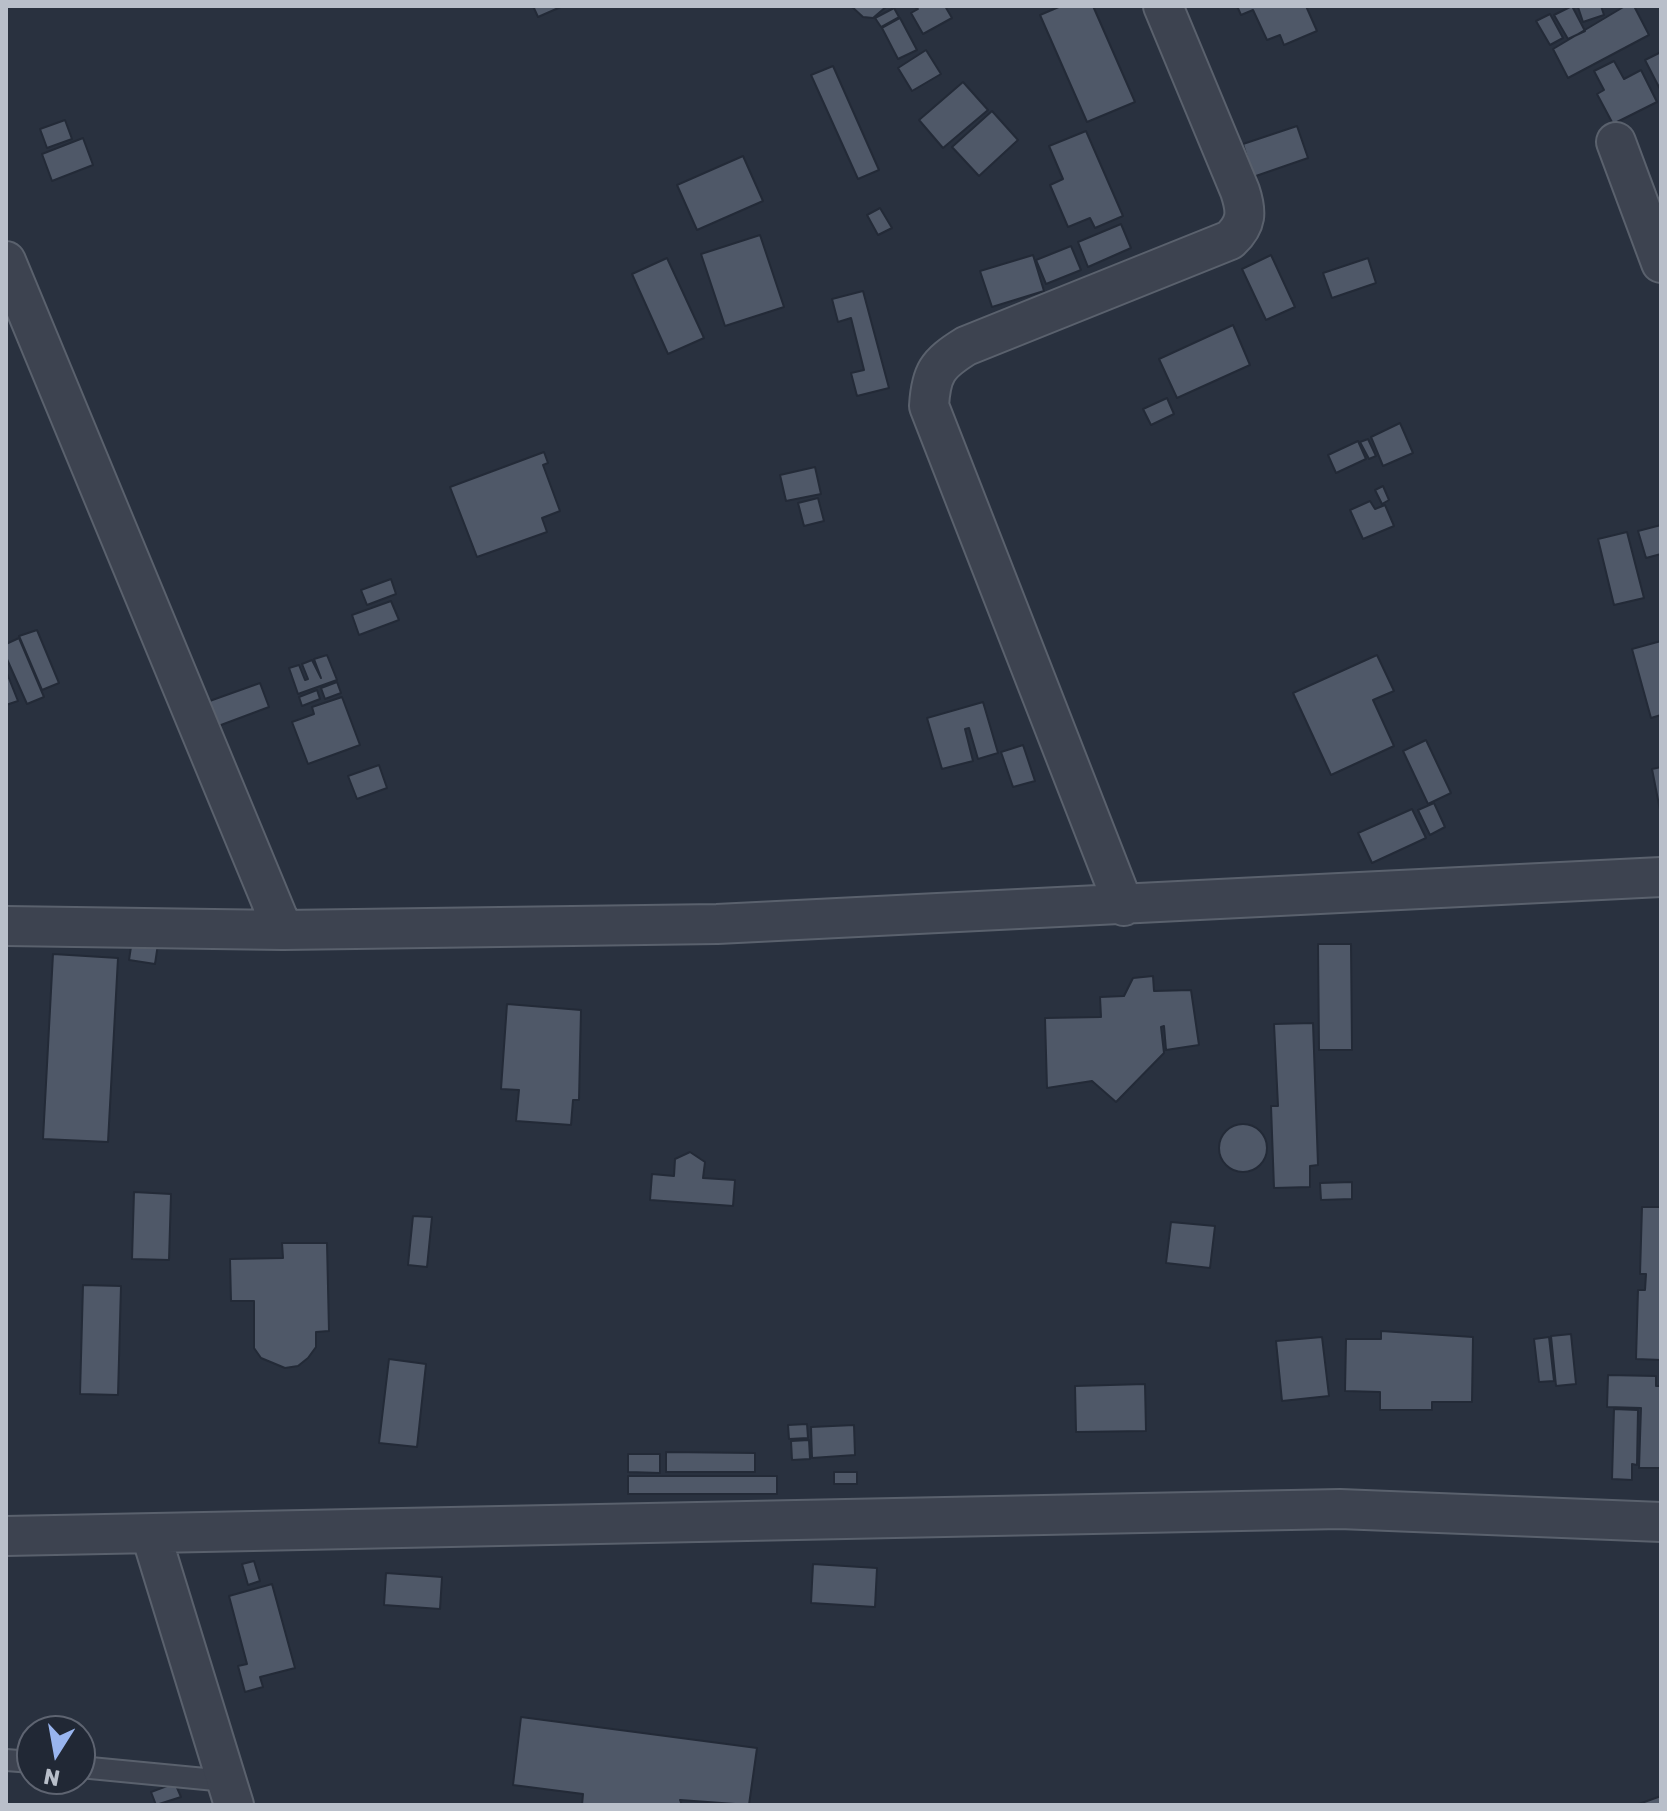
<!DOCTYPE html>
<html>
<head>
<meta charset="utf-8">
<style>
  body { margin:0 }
  #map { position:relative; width:1667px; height:1811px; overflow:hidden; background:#29313f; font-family:Rubik,sans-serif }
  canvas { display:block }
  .frame { position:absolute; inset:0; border:8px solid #b9bfca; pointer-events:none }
  .north { position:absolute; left:16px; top:1715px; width:80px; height:80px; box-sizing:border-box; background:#212835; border:2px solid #5e6471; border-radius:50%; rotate:191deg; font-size:22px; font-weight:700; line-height:32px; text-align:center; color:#b9bfca }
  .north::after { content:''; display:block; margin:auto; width:28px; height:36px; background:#99b5ef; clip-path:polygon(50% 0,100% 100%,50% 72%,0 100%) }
</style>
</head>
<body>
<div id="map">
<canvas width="1667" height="1811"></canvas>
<div class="frame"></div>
<div class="north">N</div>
</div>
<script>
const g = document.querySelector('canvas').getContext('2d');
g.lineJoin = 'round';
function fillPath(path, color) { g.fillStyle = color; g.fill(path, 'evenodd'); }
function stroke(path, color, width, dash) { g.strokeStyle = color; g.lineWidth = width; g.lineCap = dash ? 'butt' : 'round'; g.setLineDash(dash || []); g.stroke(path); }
const building = new Path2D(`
  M533,6H563L538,17Z
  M851,6H887L873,18L863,17Z
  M913,6H945L952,18L923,34L911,13L918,9Z
  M1061,6H1093L1135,102L1087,122L1040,15Z
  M1237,6H1306L1317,31L1284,45L1280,35L1267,40L1253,10L1241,15Z
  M1572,6L1585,31L1568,39L1554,15Z
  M1601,6L1604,15L1583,22L1578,7Z
  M1625,6H1634L1649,35L1568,78L1553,49Z
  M894,8L899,17L881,27L875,18Z
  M1550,14L1563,38L1550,45L1536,21Z
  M900,18L917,50L898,59L882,28Z
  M926,50L941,74L912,91L898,68Z
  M1661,52V91L1645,60Z
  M1614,61L1624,79L1641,70L1657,102L1613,124L1597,94L1604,90L1594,71Z
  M833,66L879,170L858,179L811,75Z
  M963,82L988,110L943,148L919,120Z
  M992,111L1018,140L979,176L952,147Z
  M65,120L72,139L47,148L40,129Z
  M1297,126L1308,158L1253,177L1243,144Z
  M1086,131L1123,216L1095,228L1090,218L1068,227L1050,185L1063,179L1049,146Z
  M83,138L93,165L52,181L42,154Z
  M743,156L763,201L697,230L677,185Z
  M880,208L892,228L878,235L867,215Z
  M1121,224L1131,248L1088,267L1078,242Z
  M760,235L784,307L725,326L701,254Z
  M1071,246L1081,270L1046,284L1036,260Z
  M1033,255L1044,291L992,307L980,271Z
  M1271,255L1295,307L1266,320L1242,269Z
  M667,258L704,338L668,354L632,274Z
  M1368,258L1376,283L1332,298L1323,273Z
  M863,291L889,388L857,396L851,373L864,370L851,318L838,322L832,299Z
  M1233,325L1250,365L1177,398L1159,359Z
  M1167,398L1174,414L1151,425L1143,409Z
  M1400,423L1413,453L1383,466L1371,437Z
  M1368,439L1376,456L1369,459L1360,442Z
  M1358,441L1366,459L1336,473L1328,455Z
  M544,452L548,463L543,465L560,511L542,518L547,532L477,557L450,487Z
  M815,467L821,494L786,501L780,475Z
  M1383,486L1389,500L1382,504L1375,490Z
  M818,498L824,521L804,526L798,503Z
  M1370,501L1375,509L1385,505L1394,526L1363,539L1350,510Z
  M1661,525V554L1646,558L1638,531Z
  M1627,532L1644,598L1614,605L1598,539Z
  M391,579L396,594L367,605L361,590Z
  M391,601L399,620L359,635L352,615Z
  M37,630L59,683L42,690L19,636Z
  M19,638L44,697L27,704L6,657V644Z
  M1661,641V715L1651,718L1632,649Z
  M327,655L337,680L298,694L289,668L299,665L305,680L308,679L302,664L312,660L321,678L314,659Z
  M1377,655L1394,691L1373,700L1394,746L1331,775L1293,693Z
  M6,671L18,701L6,705Z
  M337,682L341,693L325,699L321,688Z
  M260,683L269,707L213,728L204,703Z
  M317,690L320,699L302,706L299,697Z
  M342,697L360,745L308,764L292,722L314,714L312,707Z
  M983,702L998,753L978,759L969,728L965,729L973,761L942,769L927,718Z
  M1426,740L1451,793L1428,804L1403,751Z
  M1023,745L1035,781L1013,787L1001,752Z
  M379,765L387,788L357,799L348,776Z
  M1661,767V809L1660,810L1652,769Z
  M1434,803L1445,827L1430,835L1418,810Z
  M1412,809L1426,838L1372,863L1358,833Z
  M132,940L158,944L155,964L129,960Z
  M1318,944H1351L1352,1050H1319Z
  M53,954L118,958L108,1142L43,1139Z
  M1153,976L1154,991L1191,990L1199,1045L1166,1050L1164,1026L1161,1027L1164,1053L1116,1102L1092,1081L1047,1088L1045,1018L1101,1017L1100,997L1124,996L1133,978Z
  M507,1004L581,1010L579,1100H573L571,1125L516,1121L519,1090L501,1089Z
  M1313,1023L1318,1165L1310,1166V1187L1274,1188L1271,1106H1278L1274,1024Z
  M1219 1148a24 24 0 1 1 48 0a24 24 0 1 1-48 0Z
  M690,1152L705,1162L703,1178L735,1180L733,1206L650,1200L652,1174L674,1176L675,1159Z
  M1352,1182V1199L1321,1200L1320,1183Z
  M134,1192L171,1194L169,1260L132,1259Z
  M1642,1207H1661V1360L1636,1359L1638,1290H1645L1646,1274H1640Z
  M413,1216L432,1217L427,1267L408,1265Z
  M1171,1222L1215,1226L1210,1268L1166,1263Z
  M282,1243H327L329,1331L316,1332V1347L308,1358L298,1366L285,1368L261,1358L254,1348V1301H231L230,1259L283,1258Z
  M83,1285L121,1286L118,1395L80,1394Z
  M1381,1331L1473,1337L1472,1402H1432V1410H1380V1392L1345,1391L1346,1339H1381Z
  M1571,1334L1576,1384L1556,1386L1551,1336Z
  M1322,1337L1329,1396L1282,1401L1276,1341Z
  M1549,1337L1554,1381L1539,1382L1534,1339Z
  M389,1359L426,1364L417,1447L379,1443Z
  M1608,1375L1656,1376V1386H1661V1468H1639L1641,1408L1607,1407Z
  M1145,1384L1146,1431L1076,1432L1075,1386Z
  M1614,1409L1638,1410L1637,1465L1632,1464V1480L1612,1479Z
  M807,1424L808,1438L789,1439L788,1425Z
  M854,1425L855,1455L812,1458L811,1427Z
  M809,1440L810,1459L792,1460L791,1441Z
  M666,1452L755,1453V1472H666Z
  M628,1454H660V1473L628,1472Z
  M834,1472H857V1484H834Z
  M628,1476H777V1494H628Z
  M254,1561L260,1581L248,1585L242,1564Z
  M813,1564L877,1568L875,1607L811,1603Z
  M386,1573L442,1577L440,1609L384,1605Z
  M272,1584L295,1668L260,1677L263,1687L245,1692L238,1666L247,1664L229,1596Z
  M521,1717L757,1748L749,1805L680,1800L682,1805H582L583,1794L513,1785Z
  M175,1783L181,1797L156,1805L151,1792Z
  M1661,1796V1805H1636Z`);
fillPath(building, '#4f5868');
stroke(building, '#232a37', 2);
const lane = new Path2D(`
  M6,1760L32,1762
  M80,1767L226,1781`);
const street = new Path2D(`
  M1616,142L1661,263
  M6,261L283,930
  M1124,906L929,406C931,373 937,364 966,346L1230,240C1247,224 1247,212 1240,191L1163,6
  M6,926L283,930L717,924L1661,877
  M151,1535L234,1805
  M6,1536L1340,1509L1661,1522`);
stroke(lane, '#5a616d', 24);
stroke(street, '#5a616d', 42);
stroke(lane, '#3d4350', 20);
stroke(street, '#3d4350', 38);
</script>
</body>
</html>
